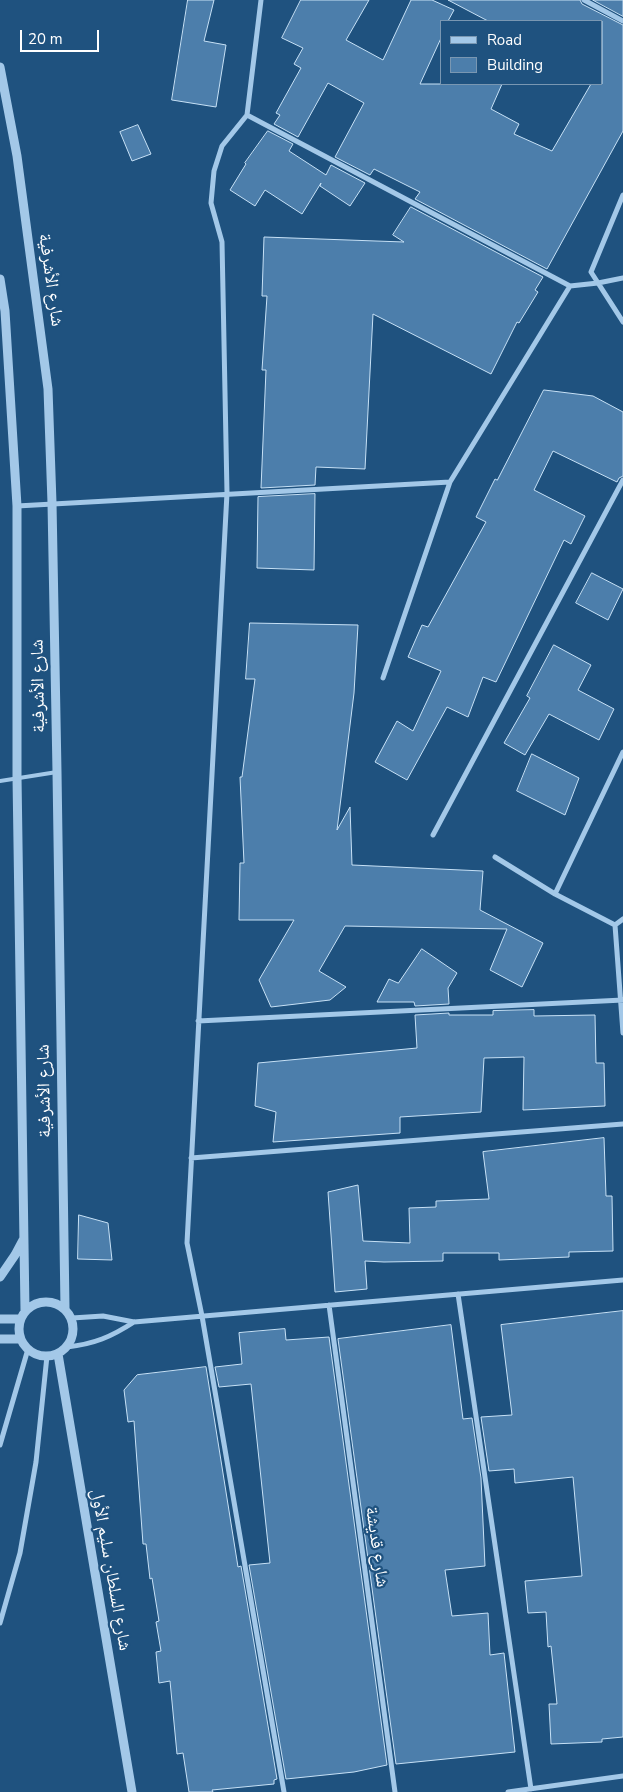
<!DOCTYPE html>
<html>
<head>
<meta charset="utf-8">
<style>
  body { margin:0 }
  #map { position:relative; width:623px; height:1792px; overflow:hidden; background:#1f527f; font-family:"Nunito Sans",sans-serif }
  canvas { display:block }
  .legend { position:absolute; left:440px; top:20px; width:162px; height:65px; box-sizing:border-box; background:#1f527f; border:1px solid #7997b2; margin:0; padding:6px 9px; list-style:none; font-size:15px; color:#fff }
  .legend li { display:flex; align-items:center; gap:10px; height:25px }
  .legend b { width:25px; border:1px solid #7997b2 }
  .scale { position:absolute; left:20px; top:30px; width:79px; height:22px; box-sizing:border-box; border:2px solid #fff; border-top:0; padding-left:6px; font-size:15px; line-height:18px; white-space:nowrap; color:#fff; -webkit-text-stroke:4px #1f527f; paint-order:stroke }
</style>
</head>
<body>
<div id="map">
<canvas width="623" height="1792"></canvas>
<ul class="legend">
<li><b style="height:6px;background:#a3c8e8"></b>Road</li>
<li><b style="height:14px;background:#4c7eab"></b>Building</li>
</ul>
<div class="scale">20 m</div>
</div>
<script>
const g = document.querySelector('canvas').getContext('2d');
g.lineJoin = 'round';
function fillPath(path, color) { g.fillStyle = color; g.fill(path, 'evenodd'); }
function stroke(path, color, width, dash) { g.strokeStyle = color; g.lineWidth = width; g.lineCap = dash ? 'butt' : 'round'; g.setLineDash(dash || []); g.stroke(path); }
function drawText(font, color, halo, rows, align = 'center') {
  g.font = font + ' "Nunito Sans","Noto Naskh Arabic",sans-serif'; g.lineWidth = 4.5; g.setLineDash([]); g.textBaseline = 'middle'; g.strokeStyle = halo; g.fillStyle = color; for (const [text, x, y, turn = 0] of rows) {
    g.save(); g.translate(x, y); g.rotate((+turn || 0) * Math.PI / 180); g.textAlign = isNaN(turn) ? turn : align; if (halo) g.strokeText(text, 0, 0); g.fillText(text, 0, 0); g.restore();
  }
}
const building = new Path2D(`
  M188,0H214L204,41L226,45L216,107L172,100Z
  M301,0H369L346,40L383,60L411,0H432L454,10L448,21H442V36L420,84H502L491,109L519,124L514,134L552,151L591,84H602V21H488L448,0H580L582,4L623,25V131L547,269L415,199L420,192L374,169L370,175L335,157L364,103L328,83L298,137L274,124L280,115L276,113L301,68L294,64L303,48L282,38Z
  M593,0H623V16Z
  M138,125L151,154L132,161L120,132Z
  M268,131L293,144L289,151L326,175L331,165L365,183L350,206L320,186L321,183L302,214L265,190L255,206L230,190L246,164L245,163Z
  M411,207L543,277L535,290L538,292L519,323L517,322L491,374L373,314L365,469L316,467L315,485L261,488L266,370H262L267,296H262L264,237L404,242L393,235Z
  M544,390L593,396L623,412V476L619,478L617,482L553,451L534,490L585,516L571,544L564,540L496,682L483,677L468,717L447,707L407,780L375,762L397,721L413,731L441,671L408,657L422,625L428,627L486,522L476,517L495,479L497,480Z
  M315,494L314,570L257,568L258,497Z
  M592,573L623,589L608,620L576,603Z
  M250,623L358,625L354,693L337,830L350,807L352,865L483,871L480,910L543,943L522,987L490,970L507,929L345,926L319,971L346,987L330,1000L271,1007L259,980L294,920H239L240,863H244L240,777H242L255,679H246Z
  M554,645L591,665L578,690L614,709L599,740L549,714L525,755L504,743L530,698L527,696Z
  M532,754L579,778L565,815L517,791Z
  M422,949L457,973L448,988L449,1004L415,1006L414,1002H377L389,979L398,983Z
  M534,1010V1016L595,1015L596,1063H604L605,1106L523,1110L524,1057L484,1058L481,1112L400,1117V1133L273,1142L276,1112L255,1106L258,1063L417,1048L415,1015L449,1013V1015H493V1011Z
  M604,1138L606,1196H612L613,1251L569,1252V1257L499,1260V1253H443V1261L384,1262L365,1261L367,1289L335,1292L328,1192L358,1185L363,1241L410,1243L409,1208L436,1207V1201L489,1199L483,1152Z
  M79,1215L108,1223L112,1260L78,1259Z
  M623,1311V1737L602,1739V1742L551,1744L549,1704H557L551,1646L548,1647L546,1612L528,1613L525,1581L582,1576L573,1477L515,1483L514,1469L489,1471L481,1417L512,1415L501,1325Z
  M451,1325L463,1419L472,1418L481,1478L485,1566L445,1570L452,1616L488,1613L490,1655L504,1653L515,1752L396,1764L338,1339Z
  M285,1329L286,1340L329,1337L387,1765L354,1772L286,1779L249,1565L270,1563L251,1384L219,1387L215,1367L242,1364L239,1333Z
  M206,1367L238,1567L241,1566L277,1779L274,1780V1784L212,1790L213,1792H189L183,1753L177,1754L170,1681L159,1683L156,1652L161,1651L156,1622L159,1621L152,1578L150,1579L146,1544H143L134,1421L128,1422L124,1390L137,1375Z`);
fillPath(building, '#4c7eab');
stroke(building, '#c7e1f6', 1);
stroke(new Path2D(`
  M0,781L57,772`), '#a3c8e8', 4);
stroke(new Path2D(`
  M261,0L247,115L570,286L598,283L623,278
  M584,0L623,21
  M247,115L222,146L214,171L211,203L222,242L227,493L187,1243L202,1316L284,1792
  M623,195L591,272L623,322
  M17,506L450,482L570,286
  M383,678L450,482
  M433,835L623,480
  M495,857L555,894L615,925
  M555,894L623,752
  M623,919L615,925L623,1033
  M198,1021L623,1000
  M191,1158L623,1124
  M458,1294L531,1789
  M329,1305L395,1792
  M72,1318L103,1316L134,1322L623,1280
  M67,1347C94,1344 111,1337 134,1322
  M0,1445L28,1349
  M0,1623L20,1553L36,1462L47,1356
  M508,1792L623,1776`), '#a3c8e8', 5);
stroke(new Path2D(`
  M0,67L17,156L48,389L52,503L57,772L65,1308
  M0,279L5,311L17,506V777L25,1310
  M0,1277L15,1255L23,1240
  M19 1329a27 27 0 1 1 54 0a27 27 0 1 1-54 0Z
  M0,1319H20
  M0,1339H20
  M58,1354L132,1792`), '#a3c8e8', 9);
drawText('18px', '#fff', '#1f527f', [
  ["شارع الأشرفية",50,280,82],
  ["شارع الأشرفية",39,686,-91],
  ["شارع الأشرفية",45,1091,-91],
  ["شارع قديشة",376,1547,82],
  ["شارع السلطان سليم الأول",110,1570,80]
]);
</script>
</body>
</html>
